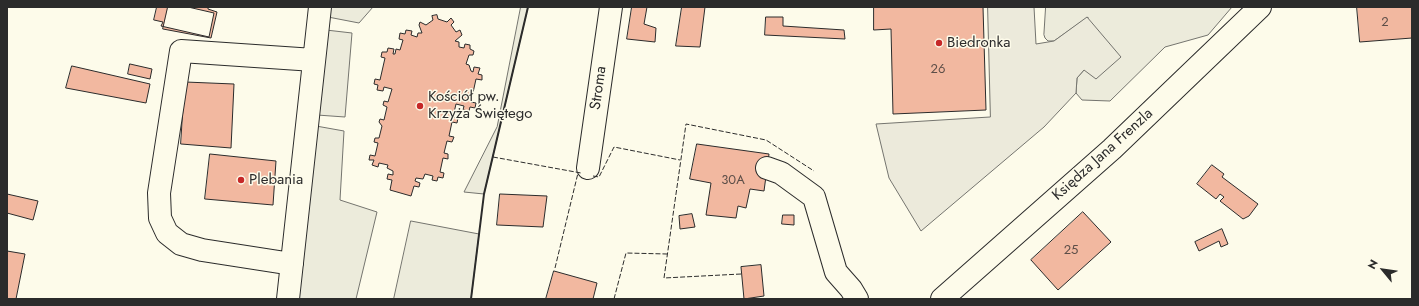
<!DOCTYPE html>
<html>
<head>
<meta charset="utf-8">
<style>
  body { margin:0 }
  #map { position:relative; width:1419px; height:306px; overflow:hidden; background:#fdfbea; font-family:Jost,sans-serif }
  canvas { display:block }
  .frame { position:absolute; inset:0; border:8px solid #2b2b2b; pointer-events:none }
  .north { position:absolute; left:1363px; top:250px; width:40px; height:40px; -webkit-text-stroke:3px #fdfbea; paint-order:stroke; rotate:299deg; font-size:11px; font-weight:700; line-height:16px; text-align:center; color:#2b2b2b }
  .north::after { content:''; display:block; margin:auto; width:14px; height:18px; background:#2b2b2b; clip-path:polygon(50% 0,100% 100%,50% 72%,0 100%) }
</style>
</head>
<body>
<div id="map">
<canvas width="1419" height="306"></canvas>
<div class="frame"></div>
<div class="north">N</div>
</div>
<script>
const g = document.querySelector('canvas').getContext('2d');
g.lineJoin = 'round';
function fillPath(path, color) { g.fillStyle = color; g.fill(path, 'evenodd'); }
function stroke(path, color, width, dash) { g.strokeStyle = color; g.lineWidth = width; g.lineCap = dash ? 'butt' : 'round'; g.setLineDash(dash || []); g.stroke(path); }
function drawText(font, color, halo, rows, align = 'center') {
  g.font = font + ' Jost,sans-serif'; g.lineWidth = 3; g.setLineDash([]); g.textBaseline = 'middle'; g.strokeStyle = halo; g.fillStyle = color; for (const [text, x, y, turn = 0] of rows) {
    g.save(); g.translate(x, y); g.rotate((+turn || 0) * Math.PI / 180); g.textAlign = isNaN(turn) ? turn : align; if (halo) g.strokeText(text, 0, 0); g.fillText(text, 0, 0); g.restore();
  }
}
const green = new Path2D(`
  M329,7H373L359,23L328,17Z
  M521,7H528L484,194L464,192L497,127Z
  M1046,7H1232L1208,35L1165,47L1110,101L1082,100L1076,93L1077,78L1084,70L1088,17L1054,41H1048L1045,38L1044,35Z
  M326,30L352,33L345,117L317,115Z
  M316,126L344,131L340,200L377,212L356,299H296Z
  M411,221L479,234L471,299H394Z`);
fillPath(green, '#ecebdb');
stroke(green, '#74746e', 1);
const parking = new Path2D(`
  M988,7H1034L1036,44L1054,41L1087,17L1121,57L1096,79L1084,70L1077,78L1076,93L1044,127L921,231L889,178L876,124L990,117Z`);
fillPath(parking, '#eceadb');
stroke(parking, '#74746e', 1);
const building = new Path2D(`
  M157,7H188L214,13L209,37L161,26L163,22L154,20Z
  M168,7H208V9L217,12L211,38L163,29Z
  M632,7H647L644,24L656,28L655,42L627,39Z
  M682,7H705L700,47L676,46Z
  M874,7H983L986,110L893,114L891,29L874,30Z
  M1357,7H1412V38L1360,42Z
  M437,15L438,19L447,22L451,18L454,22L451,25L456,32L460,30L462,35L455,41L459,42V47L464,48L465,44L470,45V49L474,51L473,55H469L466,64L469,65L471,71L473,72L474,67L480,68L478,74L482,75V80L476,79L471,102L476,103L475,108L470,107L469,111L463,110L464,106L456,104L453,117L458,118L457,123L452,122L449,136L454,137L452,142L447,141L444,153L448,154V159L443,158L440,172L444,173L443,178L438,177L437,181L432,180L433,176L425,174L423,179L416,178L415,181L420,183L419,187L414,186L411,196L390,190L392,180L387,179L388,174L393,175V171L387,168L388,165L379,163L378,167L372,165L374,160H369L370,155L375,156L378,143L374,142L375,138H379L382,126L379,122L380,119L384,120L387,107L383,105L384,101L388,102L392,89L384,87L383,91L377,90L378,85L374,84L375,79L380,80L385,58L381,57L382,52H387L388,48L394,49L393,54H395L396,49L400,50L403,40L399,39L400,33L405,34L406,30L412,31L411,35L417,37L418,33H422L419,25L420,22L426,25L433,20L432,16Z
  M766,17H783V26L844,30L845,39L765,35Z
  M130,64L152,69L150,79L128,74Z
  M72,66L150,84L146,103L66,88Z
  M185,82L234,84L231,148L181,144Z
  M697,144L769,154L764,191L750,189L746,208L738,206L736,218L706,215L711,183L690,179Z
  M210,154L276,161L273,205L205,199Z
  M1212,165L1224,174L1222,177L1258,204L1249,216L1243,219L1220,201L1224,197L1220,194L1216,199L1197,184Z
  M7,194L38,201L33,220L7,213Z
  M500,194L547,196L543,227L497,225Z
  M1083,212L1111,242L1058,290L1031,260Z
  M692,214L695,227L680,229L679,216Z
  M783,215H794V225L782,224Z
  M1222,229L1228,244L1221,247L1219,241L1199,251L1195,242Z
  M7,251L25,254L16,299H7Z
  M761,265L764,296L744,299L741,267Z
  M554,271L597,283L593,299H546Z`);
fillPath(building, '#f2b8a0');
stroke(building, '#2b2b2b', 1);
const minor = new Path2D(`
  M588,168L611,7
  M767,168L781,173L814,197L836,272L851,289L857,299
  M292,264L202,250L181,244L167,233L160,218L159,193L181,51L314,60
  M288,299L320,7`);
const major = new Path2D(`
  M942,299L1112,149L1260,7`);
stroke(minor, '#2b2b2b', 24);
stroke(major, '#2b2b2b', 24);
stroke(minor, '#fdfbea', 22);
stroke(major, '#fdfbea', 22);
stroke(new Path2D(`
  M493,157L581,173
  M593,176L599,177L614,147L680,160
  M555,268L578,173
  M741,274L664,278L686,124L766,140L814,171
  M614,299L626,253L667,254`), '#2b2b2b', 1, [5, 2]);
stroke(new Path2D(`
  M471,299L484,194L528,7`), '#2b2b2b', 2);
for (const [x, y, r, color] of [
  [939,43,4,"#c62828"],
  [420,106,4,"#c62828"],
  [241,180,4,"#c62828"]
]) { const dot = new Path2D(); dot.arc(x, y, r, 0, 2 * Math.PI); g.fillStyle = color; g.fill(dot); stroke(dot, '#fdfbea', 1.5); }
drawText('13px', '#5d4e48', null, [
  ["2",1385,23],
  ["26",938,70],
  ["30A",733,181],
  ["25",1071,251]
]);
drawText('15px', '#2b2b2b', '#fdfbea', [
  ["Biedronka",947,43],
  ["Kościół pw.",428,97],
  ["Krzyża Świętego",428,114],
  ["Plebania",249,180]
], 'left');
drawText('15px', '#2b2b2b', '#fdfbea', [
  ["Stroma",599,88,-82],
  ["Księdza Jana Frenzla",1103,155,-42]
]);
</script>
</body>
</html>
